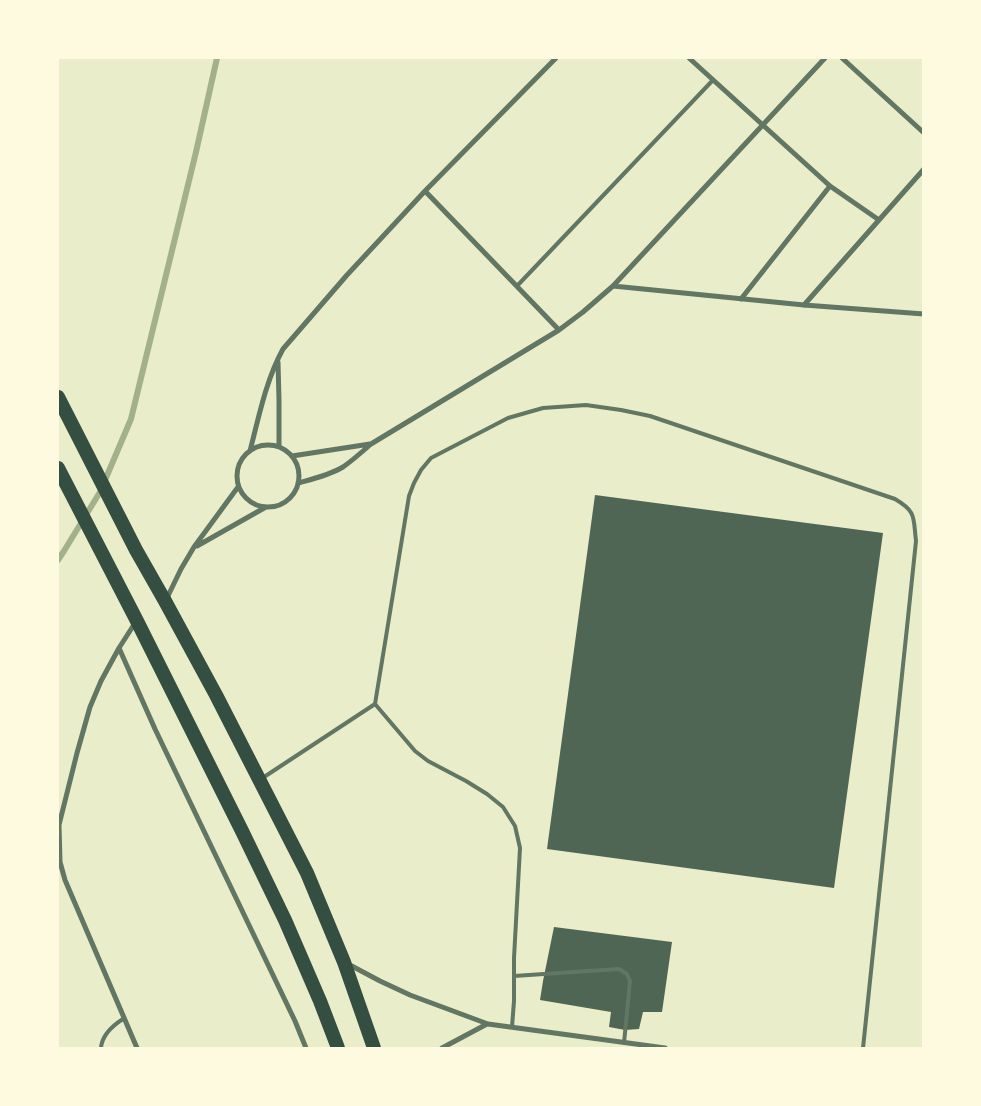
<!DOCTYPE html>
<html>
<head>
<meta charset="utf-8">
<style>
  body { margin:0 }
  #map { position:relative; width:981px; height:1106px; overflow:hidden; background:#e9edc9; font-family:Bitter,serif }
  canvas { display:block }
  .frame { position:absolute; inset:0; border:59px solid #fefae0; pointer-events:none }
</style>
</head>
<body>
<div id="map">
<canvas width="981" height="1106"></canvas>
<div class="frame"></div>
</div>
<script>
const g = document.querySelector('canvas').getContext('2d');
g.lineJoin = 'round';
function stroke(path, color, width, dash) { g.strokeStyle = color; g.lineWidth = width; g.lineCap = dash ? 'butt' : 'round'; g.setLineDash(dash || []); g.stroke(path); }
function fillPath(path, color) { g.fillStyle = color; g.fill(path, 'evenodd'); }
stroke(new Path2D(`
  M58,560L64,551L100,492L131,419L196,152L217,58`), '#a3b18a', 6);
fillPath(new Path2D(`
  M595,495L883,533L834,888L547,849Z
  M554,927L672,942L662,1012H643L639,1029L625,1030L609,1027L611,1012L540,1000L543,981Z`), '#4f6655');
stroke(new Path2D(`
  M517,286L713,80
  M375,704L415,751L428,761L466,781L487,794L503,807L515,826L520,848L514,958V1001L512,1027
  M261,779L375,704L409,496L414,483L421,470L431,458L508,418L543,408L586,405L621,410L650,416L895,499C917,512 913,517 916,541L863,1048
  M514,976L619,969L627,974L630,981L624,1043
  M101,1048C102,1035 112,1026 123,1019`), '#617663', 4);
stroke(new Path2D(`
  M689,58L830,186L879,220
  M842,58L924,133
  M425,191L559,330
  M613,286L804,305L924,314
  M741,299L830,186
  M804,305L924,169
  M278,362L279,400V447
  M237 476a31 31 0 1 1 62 0a31 31 0 1 1-62 0Z
  M250,451C259,416 266,380 283,349L347,275L425,191L556,58
  M292,456L370,444
  M298,483C313,479 330,475 343,467C353,460 362,452 371,444L559,330L583,312L613,286L825,58
  M197,546L266,507
  M166,600L181,569L194,547L238,487
  M135,623L119,648L155,729L295,1021L306,1048
  M119,648L101,681L90,707L77,753L59,825L60,862L65,880L137,1048
  M348,964L380,981L410,995L488,1024L665,1048
  M442,1048L487,1024`), '#617663', 5);
stroke(new Path2D(`
  M58,397L136,550L165,601L216,695L307,873L344,962L374,1048
  M58,468L137,621L242,831L285,920L320,1001L338,1048`), '#344e41', 14);
</script>
</body>
</html>
